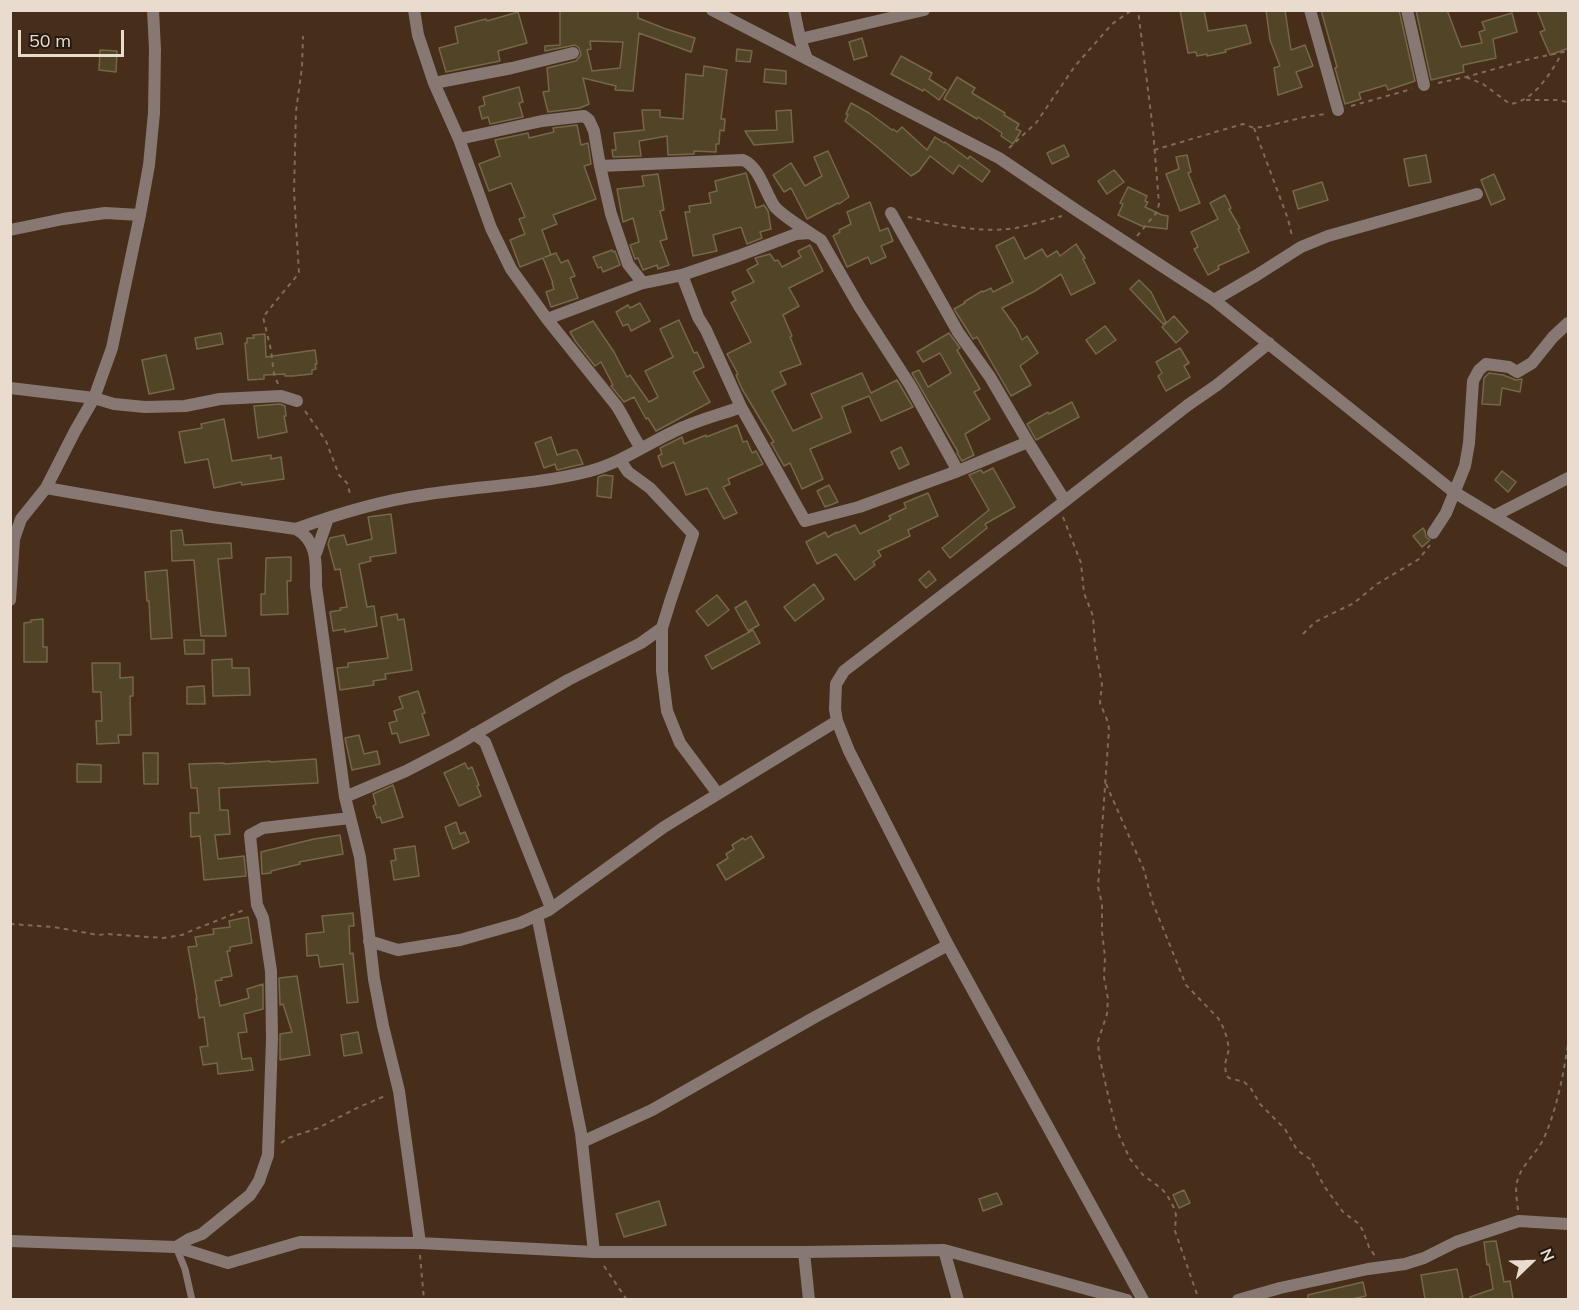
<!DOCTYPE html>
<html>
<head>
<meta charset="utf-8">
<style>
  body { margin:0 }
  #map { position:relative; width:1579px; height:1310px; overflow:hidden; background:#462e1a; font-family:Mulish,sans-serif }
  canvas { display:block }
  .frame { position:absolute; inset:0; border:12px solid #eadbcf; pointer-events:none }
  .north { position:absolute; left:1501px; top:1232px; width:60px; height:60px; -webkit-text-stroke:4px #241910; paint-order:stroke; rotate:67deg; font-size:16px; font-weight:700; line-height:24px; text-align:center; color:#eadbcf }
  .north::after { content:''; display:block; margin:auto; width:21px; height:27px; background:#eadbcf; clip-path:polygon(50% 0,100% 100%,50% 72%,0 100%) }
  .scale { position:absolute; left:18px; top:30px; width:106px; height:27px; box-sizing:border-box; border:3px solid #eadbcf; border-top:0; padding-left:8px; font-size:18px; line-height:21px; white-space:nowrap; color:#eadbcf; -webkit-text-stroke:4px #241910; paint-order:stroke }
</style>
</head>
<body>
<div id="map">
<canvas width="1579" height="1310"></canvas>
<div class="frame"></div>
<div class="north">N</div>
<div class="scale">50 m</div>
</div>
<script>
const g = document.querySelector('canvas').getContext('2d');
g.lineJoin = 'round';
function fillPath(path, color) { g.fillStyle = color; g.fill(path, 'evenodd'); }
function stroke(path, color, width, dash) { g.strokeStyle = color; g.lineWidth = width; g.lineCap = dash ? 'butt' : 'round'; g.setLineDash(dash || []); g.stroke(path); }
const building = new Path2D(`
  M560,10H638V18L666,29L695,38L691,52L639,33L633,91L615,90L616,86L583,78L589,104L580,108L548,112L543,92L549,91L547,68L576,61L581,55L579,48L575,45L545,51V46L560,45ZM590,41L623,42L620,68L592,71L587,50L591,49Z
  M1180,10H1204L1208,31L1246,25L1251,43L1225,50L1226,52L1207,56V54L1197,56L1196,52L1188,53Z
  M1266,10H1285L1291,50L1305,45L1313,66L1296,72L1302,87L1278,95L1274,68L1280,66L1270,40Z
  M1321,10H1399L1415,81L1388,90L1386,85L1359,93L1361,99L1345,104L1335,68L1337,67Z
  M1416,10H1447L1461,47L1482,43L1479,32L1485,30L1482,22L1512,13L1517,32L1493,39L1496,58L1463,65L1464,72L1431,80Z
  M1537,10H1567L1569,15V48L1550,55L1540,32L1545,30Z
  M518,12L527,43L498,51L500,61L446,72L439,48L458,43L455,27L486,19L487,21Z
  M862,38L867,56L854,60L849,42Z
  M737,49L752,51L750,62L736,61Z
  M100,50L117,51L116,72L99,70Z
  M901,56L932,73L929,79L946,90L939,100L924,89L923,91L891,74Z
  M704,66L727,70L721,119H725L724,131L720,130L719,144H716V152L694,151V154L668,155L667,136L639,141L641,156L613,157L612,150H616L614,133L644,130L642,110H660V117L683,119L686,74L703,76Z
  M765,69L786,71V84L764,82Z
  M957,77L975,88L972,93L1005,113L1004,115L1019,124L1016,129L1021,131L1013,144L1001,136L1002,133L978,117L977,119L944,99Z
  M519,87L523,102L519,103L523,117L490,124L488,117L482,119L479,107L485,105L483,97Z
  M851,103L869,113L892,130L893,129L897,132L902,127L927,150L935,137L944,143L945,142L968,159L970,156L990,171L982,182L959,165L953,174L930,156L919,171L911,176L876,146L845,121L848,115L846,114Z
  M791,110L793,142L754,145L745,131L777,130L776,111Z
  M577,125L581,145L588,143L591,164L584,166L596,199L553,215L557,224L542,230L551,255L545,257L556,253L561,263L568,260L575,276L570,278L578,298L551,307L546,292L554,289L552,283H553L543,258L520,267L510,240L525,234L519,219L525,217L511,183L489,191L479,164L500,156L495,140L528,133L529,138L554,132L553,128Z
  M1064,145L1069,156L1052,164L1047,153Z
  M828,151L849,197L839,204L838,203L807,219L791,188L784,192L773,175L791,163L805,186L822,176L814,157Z
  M1187,155L1191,172L1188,173L1200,203L1180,211L1166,174L1179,169L1176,157Z
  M1426,155L1431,182L1409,186L1404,159Z
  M1114,170L1124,182L1107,194L1098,181Z
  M746,173L756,208L764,205L768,211L771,229L760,232L762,238L747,244L741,227L713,235L717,251L693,256L685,212H690L689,206L711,203L709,193L717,191L715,181Z
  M658,174L664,210L660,211L667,239L660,241L669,265L658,269L657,265L643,270L638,258L635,259L630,245L639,242L633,218L623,222L617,189L644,186L642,176Z
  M1494,174L1505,199L1491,205L1481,180Z
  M1322,182L1328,200L1298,209L1293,191Z
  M1128,187L1147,196L1145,201L1148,202L1145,207L1162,215L1168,216L1167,229L1142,226L1118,215L1123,204L1120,203Z
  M1225,195L1231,208L1229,209L1240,228L1238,229L1249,252L1218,266L1219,269L1208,275L1194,249L1198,247L1191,232L1218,219L1210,203Z
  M870,202L880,231L888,228L893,241L881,246L886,257L871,264L868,257L847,267L833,236L840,232L839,230L851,224L847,212Z
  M1014,237L1025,259L1042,249L1047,257L1057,251L1060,256L1076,244L1085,258L1083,259L1095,283L1071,295L1061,274L1035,291L1002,308L1017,329L1022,340L1027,336L1038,353L1020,366L1031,385L1011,396L977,337L973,339L954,309L965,303L964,302L982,291L983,292L991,288L993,292L1013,282L996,246Z
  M810,245L823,271L789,288L799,306L783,315L792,336L790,337L801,364L780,372L786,384L772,391L793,431L822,418L811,394L862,373L871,393L897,380L913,407L881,421L869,396L842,407L851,432L810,449L823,479L802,489L790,463L784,466L771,443L774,442L742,389L736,375L738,374L727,354L751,342L731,303L736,300L732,292L754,282L747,270L758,264L755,258L770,254L775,261L778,260L782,267L801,257L798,251Z
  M612,250L613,252L615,251L620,265L603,272L601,267L598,268L593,257Z
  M1139,280L1151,292L1166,322L1163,324L1130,289Z
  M640,303L650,321L631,331L628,324L623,326L616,312L628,305L630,308Z
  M1174,316L1188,332L1176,343L1162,327Z
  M679,320L694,353L697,352L704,367L693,372L710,402L656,431L648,418L646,419L634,397L624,402L611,386L613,385L601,362L595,366L576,342L570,332L593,321L614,352L627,377L630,375L649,402L658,397L645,371L673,357L660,329Z
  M1105,326L1116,340L1096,354L1086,340Z
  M221,333L223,344L197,349L195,338Z
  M949,333L960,348L957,350L980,389L974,392L990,419L965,434L974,455L962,461L957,453L958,452L912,373L919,370L928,387L951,373L940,353L923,362L917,352Z
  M265,334L266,357L315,350L317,364H315L316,369L312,370V374L293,376H285V374L264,375V379L248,380L245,343H247V338H254L253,335Z
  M1180,348L1189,363L1184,366L1190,377L1166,391L1158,376L1162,373L1156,362Z
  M166,355L174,389L149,394L142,360Z
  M1489,373L1503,375L1516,380L1522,379L1520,392L1502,388L1500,405L1482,404L1484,378Z
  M1072,402L1079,417L1036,440L1027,424L1048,412L1049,414Z
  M280,404L285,406L286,416H284L287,432L258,438L254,406Z
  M224,419L232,461L271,455V459L281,457L284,479L242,485L241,482L214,488L208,459L185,463L179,432L202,428L201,424Z
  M737,425L743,442L747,441L752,453L756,451L763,464L728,479L730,484L723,487L737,513L724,519L707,488L686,495L674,462L662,467L658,456L662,454L660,448L682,437L684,444L706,435V437Z
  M551,437L557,455L573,450H577L583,464L557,470L555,464L544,468L535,443Z
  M901,447L909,464L899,469L891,452Z
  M993,468L1015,507L985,524L987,528L950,558L942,548L989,510L969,475L981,470L983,473Z
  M1502,471L1516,482L1508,492L1495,480Z
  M604,475L613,476L611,498L597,496L598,477Z
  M829,485L838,502L825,507L817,491Z
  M928,493L938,516L908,530L910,536L878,551L881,556L873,562L875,565L855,580L836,554L817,564L806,542L825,532L828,537L837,532V533L855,525L860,534L891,519L889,516L906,508L904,503Z
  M391,514L396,553L370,557L371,561L359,564L367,607L374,606L377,626L345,632V629L333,631L330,612L341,610L340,608L347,607L340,569L335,570L328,544L330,538L344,535L347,545L372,539L368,517Z
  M1423,528L1425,531L1426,537L1430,540L1422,547L1413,536Z
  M182,530L184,545L231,543L232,558L218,559L226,636H201L194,560L172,561L171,531Z
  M291,557V581H287L288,614L261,615V594H265L266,558Z
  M167,570L172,638L151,639L149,601H147L145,572Z
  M929,571L936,580L926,588L919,580Z
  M814,584L824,599L795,621L784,607Z
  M717,595L729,610L708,626L696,611Z
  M746,601L759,625L748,631L735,608Z
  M397,614L398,620L404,619L412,670L385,674L386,679L373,681L374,685L340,690L337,668L348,667V663L388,658L381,617Z
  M43,619V647H47V662H24V623L31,622V620Z
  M753,630L760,643L712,669L705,656Z
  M184,640H204V654H185Z
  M232,659V668H249L250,695L213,696L212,660Z
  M92,663H120V678L133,677V696H130L131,735H118L119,743L97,744L96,721H102L101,692H93Z
  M204,686L205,704H187V687Z
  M418,691L425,713L422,714L429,735L400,743L397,733L392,734L389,723L397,721L394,711L403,708L399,697Z
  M359,735L364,754L377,751L380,764L352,770L345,738Z
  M143,753H158V784H144Z
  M316,759L318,783L219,788L220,810H228L230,834L215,835L218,859L244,856L246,876L204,880L200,836L191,837L190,813H199L197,788H191L189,764L224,763V764L270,761V762Z
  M465,763L468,769L472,767L479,785L477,786L481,796L459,806L444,773Z
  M77,764L101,765V782H77Z
  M393,785L403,817L382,823L380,817L377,818L373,806L376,804L373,794Z
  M456,822L460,834L465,832L469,842L453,849L445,827Z
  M340,835L343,854L299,862L300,864L271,871V873L262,874L261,852L314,839Z
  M751,836L764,857L726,880L717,865L728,858L726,854L734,849L732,845L743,838L745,840Z
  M415,846L419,876L394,880L391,861L396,860L394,849Z
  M353,913L354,926H349L350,954L353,953L358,1002L347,1003L343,964L320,967L318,955L307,956L306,934L324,932L322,916Z
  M248,917L252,943L230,947V951H227L232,976L221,978L222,980L215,981L220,1006L249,998L247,989L263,984V1009L244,1014L247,1032L238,1033L242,1059L251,1058L253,1070L218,1074L217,1063L203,1065L200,1047L208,1046L204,1017L199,1018L196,999H197L188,947L197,946L195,937L214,934L213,929L230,927L229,921Z
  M297,976L310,1055L280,1060V1034L292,1032L283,1004L280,1005L279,978Z
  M358,1032L362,1053L344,1056L341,1035Z
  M1184,1190L1190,1203L1179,1208L1173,1195Z
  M997,1193L1002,1204L983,1211L979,1199Z
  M659,1201L666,1225L624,1237L616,1214Z
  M1496,1241L1504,1282L1510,1281L1513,1299H1470V1297L1493,1289L1489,1264L1487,1265L1484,1242Z
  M1457,1269L1463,1299H1425L1421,1275Z
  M1363,1282L1366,1296L1351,1299H1308V1295Z`);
fillPath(building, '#524427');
stroke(building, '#76674a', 1.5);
stroke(new Path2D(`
  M1466,77L1483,84L1510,104C1534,101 1550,74 1561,55
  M1438,83L1466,77L1530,59L1568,51
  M1526,100H1556L1568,102
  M1351,106L1412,89
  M1254,128L1288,219L1292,236
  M1009,148L1036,123L1075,66L1098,40L1112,24L1132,10
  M1154,150L1243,124L1254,128L1263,127L1305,117L1325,114
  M908,217C943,224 980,234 1016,228C1031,225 1047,220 1062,216
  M1137,236L1157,212L1159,204L1153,130L1138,10
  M278,384L274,374L271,350L263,317L299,273L294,192L296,111L302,67L303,36
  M305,411L326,441L339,475L347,483L351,497
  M1063,517L1081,563L1084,593L1093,616L1095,647L1102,684L1100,703L1108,722L1109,729L1098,887L1102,904V932L1105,957L1104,977L1108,999L1107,1014L1098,1041L1099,1055L1111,1108L1117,1131L1130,1159L1143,1175L1162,1189L1167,1195L1174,1208L1176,1215L1175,1231L1199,1300
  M1303,634L1315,622L1354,603L1377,584L1419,559L1430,545
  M1106,784L1144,870L1152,901L1186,985L1218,1018L1223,1027L1227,1038L1229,1049L1225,1064L1226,1075L1229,1078L1244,1082L1250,1087L1260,1104L1285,1129L1297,1150L1310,1159L1324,1186L1343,1212L1359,1224L1363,1231L1369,1247L1375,1256
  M10,924L54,927L98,935L107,934L163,938L182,935L193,930L244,910
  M281,1143L288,1138L318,1128L359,1107L385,1096
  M1518,1210C1517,1201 1515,1190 1517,1182C1521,1165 1537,1153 1544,1138C1557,1108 1563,1077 1568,1044
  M420,1255L424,1300
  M604,1266L627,1300`), '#806b5a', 2, [4.5, 4.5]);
stroke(new Path2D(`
  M176,1247L185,1269L192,1300`), '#887873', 7);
stroke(new Path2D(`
  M414,10L418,35L434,83L459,139L491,228L511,269L547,319L616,405C625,418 631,434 641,448
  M712,10L999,158L1079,212L1214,300L1454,492L1568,561
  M794,10L800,39L807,59
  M1310,10L1338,110
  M1407,10L1424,85
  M800,39L924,10
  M434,83L512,68L573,53
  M459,139L542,121L584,116L589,120L594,131L600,166L611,214L628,264L643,283
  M600,166L743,160C760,167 765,193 775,207C783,216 800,226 810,233
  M891,213L958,332L990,377L1028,442L1065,501L1188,405L1217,385L1269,343
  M10,230L63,219L105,213L140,215
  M682,275L698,317L706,330L741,407L805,521L859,507L958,471L1028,442
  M1214,300L1257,275L1301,247L1328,236L1477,194
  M547,319L643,283L682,275L738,256L796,234L810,233L821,240L859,306L910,385L958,471
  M10,388L94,398L114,404L145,407L185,406L220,399L281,396L297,401
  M620,460L628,472L650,488L693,534L670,602L662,628V671L667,711L680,743L718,794
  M46,488L212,517L296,529C318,541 316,564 316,586L345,797L360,857L374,979L383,1026L399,1091L420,1243L594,1252H804L944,1250L1127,1300
  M1065,501L844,671L836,684L835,709L837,721L849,751L948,945L1143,1300
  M1494,516L1568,478
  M296,529C337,514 379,501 423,495C479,486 536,485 590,471C620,463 645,445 673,432C694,421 719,415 741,407
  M1433,533L1446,513L1465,466L1469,443L1473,381L1479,370L1486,364L1509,367L1517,372L1532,363L1553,337L1568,323
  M316,553L328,518
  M10,600L14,539L21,519L46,488L75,431L94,398L112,348L140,215L149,165L154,113L155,49L153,10
  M474,734L485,742L551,908
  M345,797L406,771L456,745L568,680L641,643L662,628
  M537,915L581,1133L594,1252
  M369,941L398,950L460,940L520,923L549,910L664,827L837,721
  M582,1142L652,1110L815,1017L948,945
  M10,1241L176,1247L228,1263L300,1242L420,1243
  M176,1247L189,1239L202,1234L250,1195L259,1181L268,1155L272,1039L271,971L263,918L257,905L250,835L263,828L350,818
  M944,1250L958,1300
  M804,1252L809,1300
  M1238,1300L1280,1288L1368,1269L1405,1264L1424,1258L1456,1242L1519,1221L1568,1224`), '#887873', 12);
</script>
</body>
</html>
